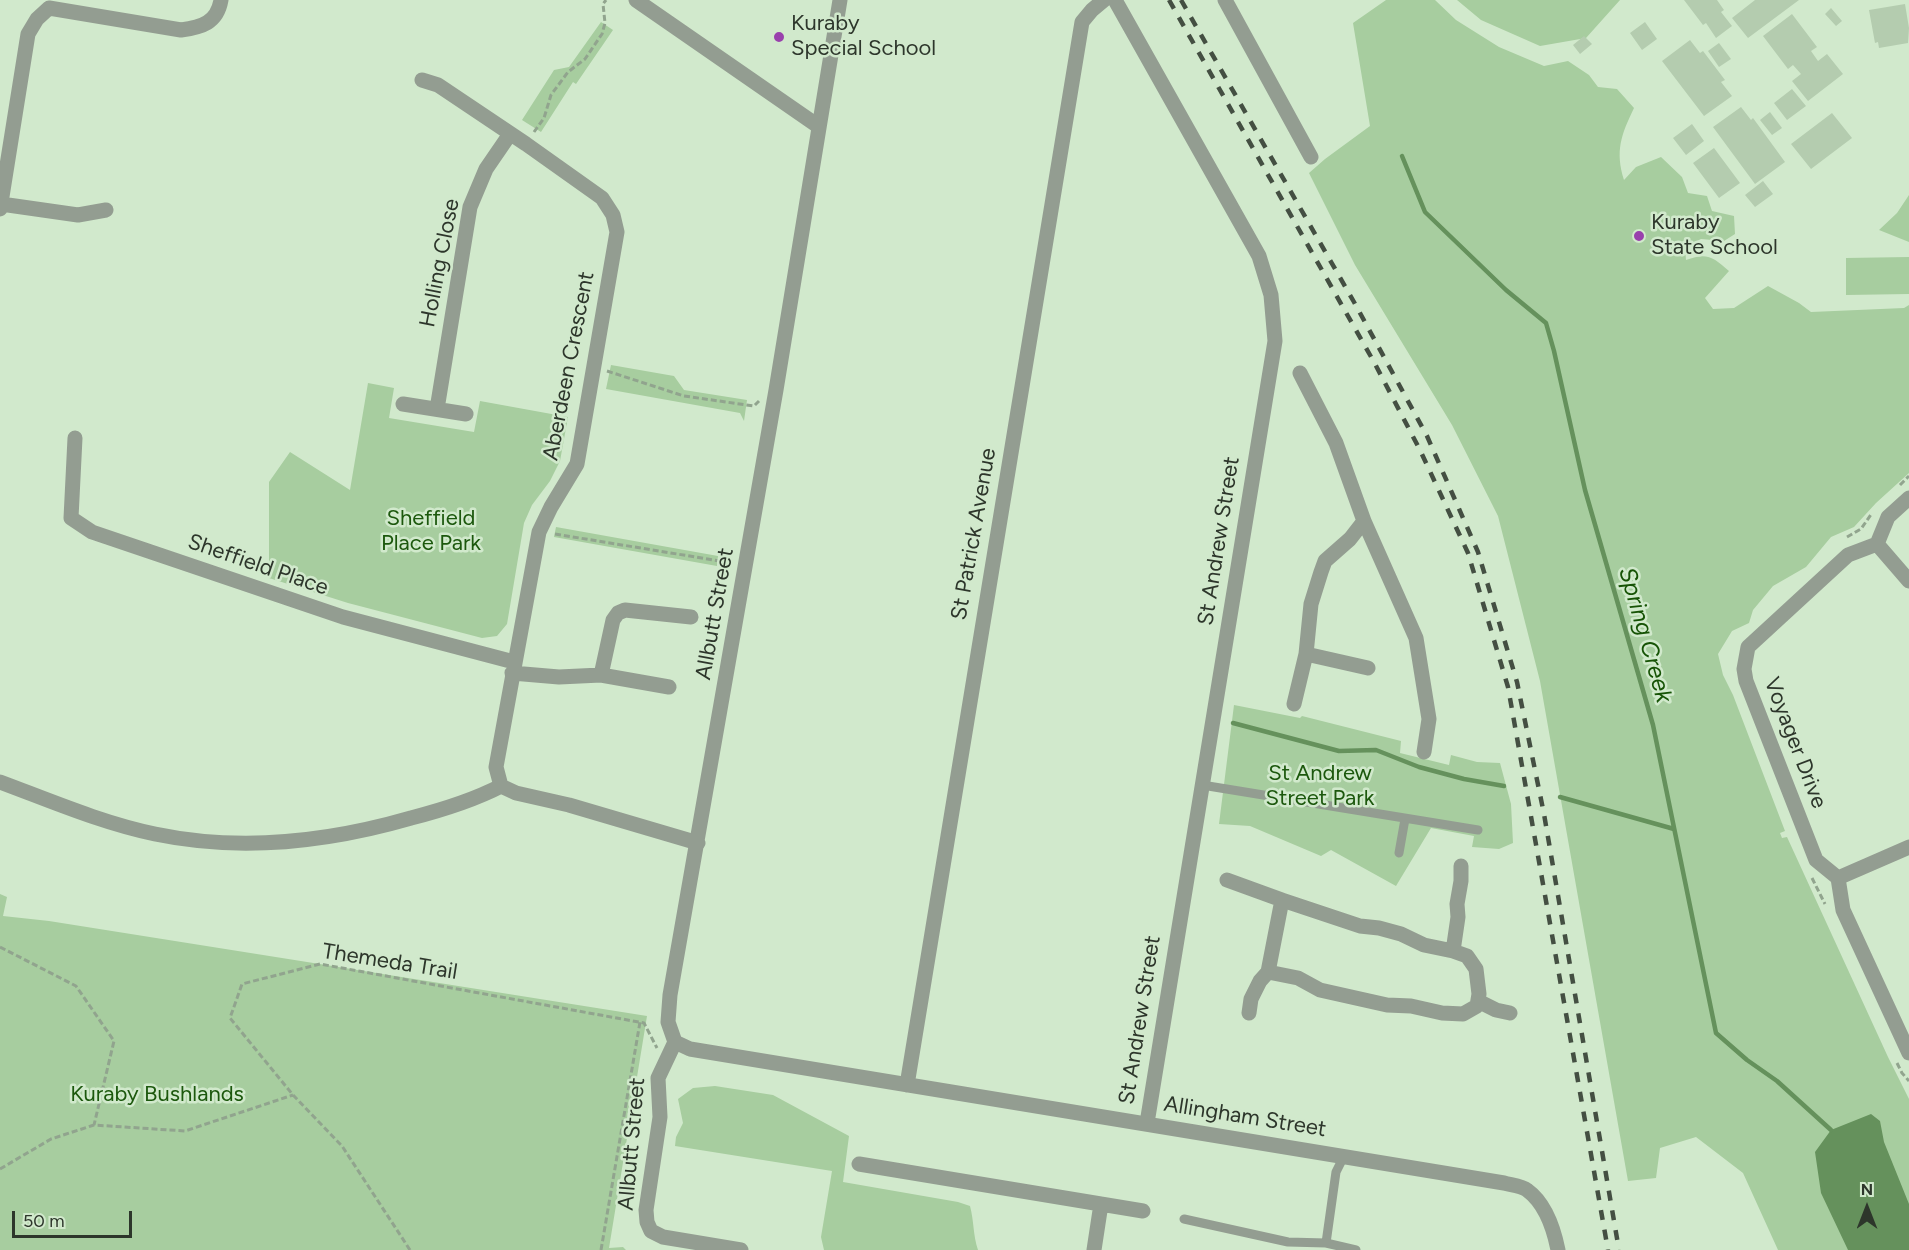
<!DOCTYPE html>
<html>
<head>
<meta charset="utf-8">
<style>
  body { margin:0 }
  #map { position:relative; width:1909px; height:1250px; overflow:hidden; background:#d1e9cc; font-family:Figtree,sans-serif }
  canvas { display:block }
  .north { position:absolute; left:1837px; top:1178px; width:60px; height:60px; -webkit-text-stroke:4px #d1e9cc; paint-order:stroke; rotate:0deg; font-size:16px; font-weight:700; line-height:24px; text-align:center; color:#2d362b }
  .north::after { content:''; display:block; margin:auto; width:21px; height:27px; background:#2d362b; clip-path:polygon(50% 0,100% 100%,50% 72%,0 100%) }
  .scale { position:absolute; left:12px; top:1211px; width:120px; height:27px; box-sizing:border-box; border:3px solid #2d362b; border-top:0; padding-left:8px; font-size:18px; line-height:21px; white-space:nowrap; color:#2d362b; -webkit-text-stroke:4px #d1e9cc; paint-order:stroke }
</style>
</head>
<body>
<div id="map">
<canvas width="1909" height="1250"></canvas>
<div class="north">N</div>
<div class="scale">50 m</div>
</div>
<script>
const g = document.querySelector('canvas').getContext('2d');
g.lineJoin = 'round';
function fillPath(path, color) { g.fillStyle = color; g.fill(path, 'evenodd'); }
function stroke(path, color, width, dash) { g.strokeStyle = color; g.lineWidth = width; g.lineCap = dash ? 'butt' : 'round'; g.setLineDash(dash || []); g.stroke(path); }
function drawText(font, color, halo, rows, align = 'center') {
  g.font = font + ' Figtree,sans-serif'; g.lineWidth = 5; g.setLineDash([]); g.textBaseline = 'middle'; g.strokeStyle = halo; g.fillStyle = color; for (const [text, x, y, turn = 0] of rows) {
    g.save(); g.translate(x, y); g.rotate((+turn || 0) * Math.PI / 180); g.textAlign = isNaN(turn) ? turn : align; if (halo) g.strokeText(text, 0, 0); g.fillText(text, 0, 0); g.restore();
  }
}
fillPath(new Path2D(`
  M1386,0H1435L1456,20L1499,47L1544,66L1568,61L1589,75L1598,87L1617,89L1634,108C1621,135 1615,151 1624,180L1636,167L1661,157L1682,177L1688,193L1707,196L1712,211L1734,216L1735,234L1724,241L1701,239L1685,247L1686,260C1707,252 1713,257 1729,271L1705,298L1713,309L1734,308L1768,286L1799,303L1811,312L1904,308L1909,305V473L1876,503L1854,527L1831,537L1806,567L1773,586L1753,610L1749,623L1732,631L1718,654L1723,675L1733,695L1785,831L1780,833L1782,838L1787,837L1888,1057L1909,1099V1250H1778L1743,1173L1696,1137L1660,1148L1656,1178L1628,1181L1540,681L1498,516L1452,425L1355,265L1309,173L1325,159L1370,126L1353,23Z
  M1457,0H1620L1586,38L1540,46L1481,20Z
  M601,22L613,30L576,84L573,82L541,132L522,120L554,70L569,67Z
  M1909,195V242L1879,230L1897,213Z
  M1909,257V294L1846,295V258Z
  M611,365L674,376L684,390L747,400L744,421L740,413L606,389Z
  M368,383L394,388L389,418L474,432L480,401L568,417L560,461L550,481L532,505L524,523L507,624L497,636L482,638L348,603L269,578V482L290,452L350,490Z
  M556,527L718,556L717,566L554,537Z
  M1234,705L1300,718L1302,716L1401,741L1400,753L1449,765L1451,755L1477,762L1500,763L1511,804L1513,843L1499,849L1472,847L1474,836L1431,828L1396,886L1331,850L1321,856L1250,826L1219,824Z
  M0,894L7,897L3,916L49,921L647,1016L609,1248L623,1247L626,1250H0Z
  M715,1086L773,1095L849,1136L843,1182L958,1202L970,1206C974,1221 973,1235 978,1250H824L821,1237L832,1171L675,1146L676,1137L683,1123L678,1099L693,1088Z`), '#a7cd9f');
fillPath(new Path2D(`
  M1871,1114L1880,1121L1884,1142L1909,1204V1250H1848L1821,1193L1815,1152L1831,1130Z`), '#65915c');
stroke(new Path2D(`
  M1402,156L1425,212L1506,290L1546,323L1554,351L1585,490L1653,725L1716,1033L1747,1060L1777,1081L1831,1130
  M1233,723L1339,751L1376,750L1419,767L1464,779L1504,786
  M1560,797L1674,829`), '#65915c', 4.5);
fillPath(new Path2D(`
  M1684,0H1717L1724,10L1721,12L1732,26L1716,38L1706,23L1703,25Z
  M1755,0H1799L1748,38L1732,18Z
  M1905,4L1909,28L1908,43L1879,48L1878,42L1875,43L1869,10Z
  M1831,8L1842,21L1836,26L1825,14Z
  M1792,14L1817,47L1811,51L1818,61L1827,54L1843,74L1808,101L1792,81L1801,74L1793,65L1788,69L1763,36Z
  M1645,22L1657,39L1642,50L1630,33Z
  M1584,36L1592,44L1580,54L1573,45Z
  M1690,40L1700,53L1703,51L1725,80L1721,82L1732,96L1704,116L1662,61Z
  M1719,43L1731,59L1719,67L1708,51Z
  M1792,89L1806,106L1787,120L1774,103Z
  M1741,107L1751,120L1753,118L1785,162L1755,184L1713,127Z
  M1770,112L1782,128L1772,135L1760,120Z
  M1832,113L1852,138L1811,169L1791,144Z
  M1692,124L1704,141L1686,155L1673,138Z
  M1714,148L1740,183L1719,198L1693,163Z
  M1763,181L1773,194L1755,207L1745,195Z`), '#b4ccaf');
stroke(new Path2D(`
  M534,132L544,118L551,95L568,72L585,59L602,34L605,23L603,4L606,0
  M607,371L684,396L754,406L759,401
  M1900,485L1909,476
  M555,534L732,563
  M1847,537L1861,529L1872,513
  M1812,878L1825,904
  M0,947L76,986L114,1041L94,1125
  M1897,1063L1902,1073L1909,1081
  M0,1169L51,1139L94,1125L185,1131L293,1095
  M410,1250L342,1146L293,1095L230,1018L242,984L320,964L644,1023L657,1048
  M601,1250L640,1022`), '#91a48e', 3, [6, 3]);
stroke(new Path2D(`
  M1202,785L1478,830
  M1399,853L1405,819
  M1184,1219L1288,1242L1326,1243L1356,1250
  M1326,1243L1336,1172L1344,1156`), '#939d91', 9);
stroke(new Path2D(`
  M636,0L818,126
  M1115,0L1259,256L1271,295L1275,341L1147,1123
  M1225,0L1311,157
  M422,80L438,85L526,144L602,198L613,215L617,232L577,464L551,507L539,532L496,767L501,786
  M1,204L78,215L106,210
  M0,209L28,34L37,19L49,8L181,30C202,27 217,23 221,0
  M1300,373L1336,443L1364,521L1416,638L1429,719L1424,752
  M403,404L466,414
  M437,409L470,207L486,169L510,134
  M75,438L71,518L92,532L343,617L514,662
  M1909,498L1888,517L1877,544L1848,555L1748,647L1744,669L1746,681L1816,860L1838,878L1843,910L1909,1053
  M1877,544L1909,581
  M1306,654L1368,668
  M512,673L559,677L601,675L613,620L618,613L625,610L691,617
  M601,675L669,687
  M1294,704L1306,654L1311,604L1321,572L1325,561L1350,539L1364,521
  M0,782C51,801 102,823 155,834C241,852 328,842 411,818C442,810 472,801 501,786L516,793L569,805L698,843
  M1838,878L1909,847
  M1227,880L1282,900L1268,972L1260,981L1251,999L1249,1013
  M1453,951L1458,917L1457,904L1461,881V866
  M1268,972L1298,978L1320,990L1387,1005L1411,1006L1442,1013L1463,1014L1477,1006L1479,994L1476,969L1467,956L1453,951L1424,945L1401,934L1379,928L1360,926L1282,900
  M1478,1001L1496,1010L1510,1013
  M675,1042L690,1049L1504,1183C1511,1185 1522,1186 1527,1190C1545,1203 1554,1230 1558,1250
  M907,1085L1082,22L1092,10L1104,0
  M859,1164L1143,1211
  M741,1250L663,1237L651,1231L647,1222L646,1210L660,1117L658,1078L675,1042L668,1022L670,995L776,390L840,0
  M1094,1250L1101,1204`), '#939d91', 15);
stroke(new Path2D(`
  M1169,0L1374,362L1420,450L1468,553L1508,687L1608,1250
  M1181,0L1354,302L1427,436L1478,552L1517,682L1544,814L1619,1250`), '#444f42', 4.5, [10, 10]);
for (const [x, y, r, color] of [
  [779,37,6,"#9940ac"],
  [1639,236,6,"#9940ac"]
]) { const dot = new Path2D(); dot.arc(x, y, r, 0, 2 * Math.PI); g.fillStyle = color; g.fill(dot); stroke(dot, '#d1e9cc', 2); }
drawText('22px', '#2d362b', '#d1e9cc', [
  ["Kuraby",791,24],
  ["Special School",791,49],
  ["Kuraby",1651,223],
  ["State School",1651,248]
], 'left');
drawText('22px', '#2d362b', '#d1e9cc', [
  ["Holling Close",440,263,-79],
  ["Aberdeen Crescent",569,366,-79],
  ["St Patrick Avenue",974,534,-80],
  ["St Andrew Street",1219,541,-81],
  ["Sheffield Place",258,565,19],
  ["Allbutt Street",715,614,-80],
  ["Voyager Drive",1795,743,69],
  ["Themeda Trail",390,962,9],
  ["St Andrew Street",1140,1020,-81],
  ["Allingham Street",1245,1117,9],
  ["Allbutt Street",632,1144,-85]
]);
drawText('22px', '#1c580d', '#d1e9cc', [
  ["Sheffield",431,519],
  ["Place Park",431,544],
  ["St Andrew",1320,774],
  ["Street Park",1320,799],
  ["Kuraby Bushlands",157,1095]
]);
drawText('italic 24px', '#165305', '#d1e9cc', [
  ["Spring Creek",1645,635,74]
]);
</script>
</body>
</html>
